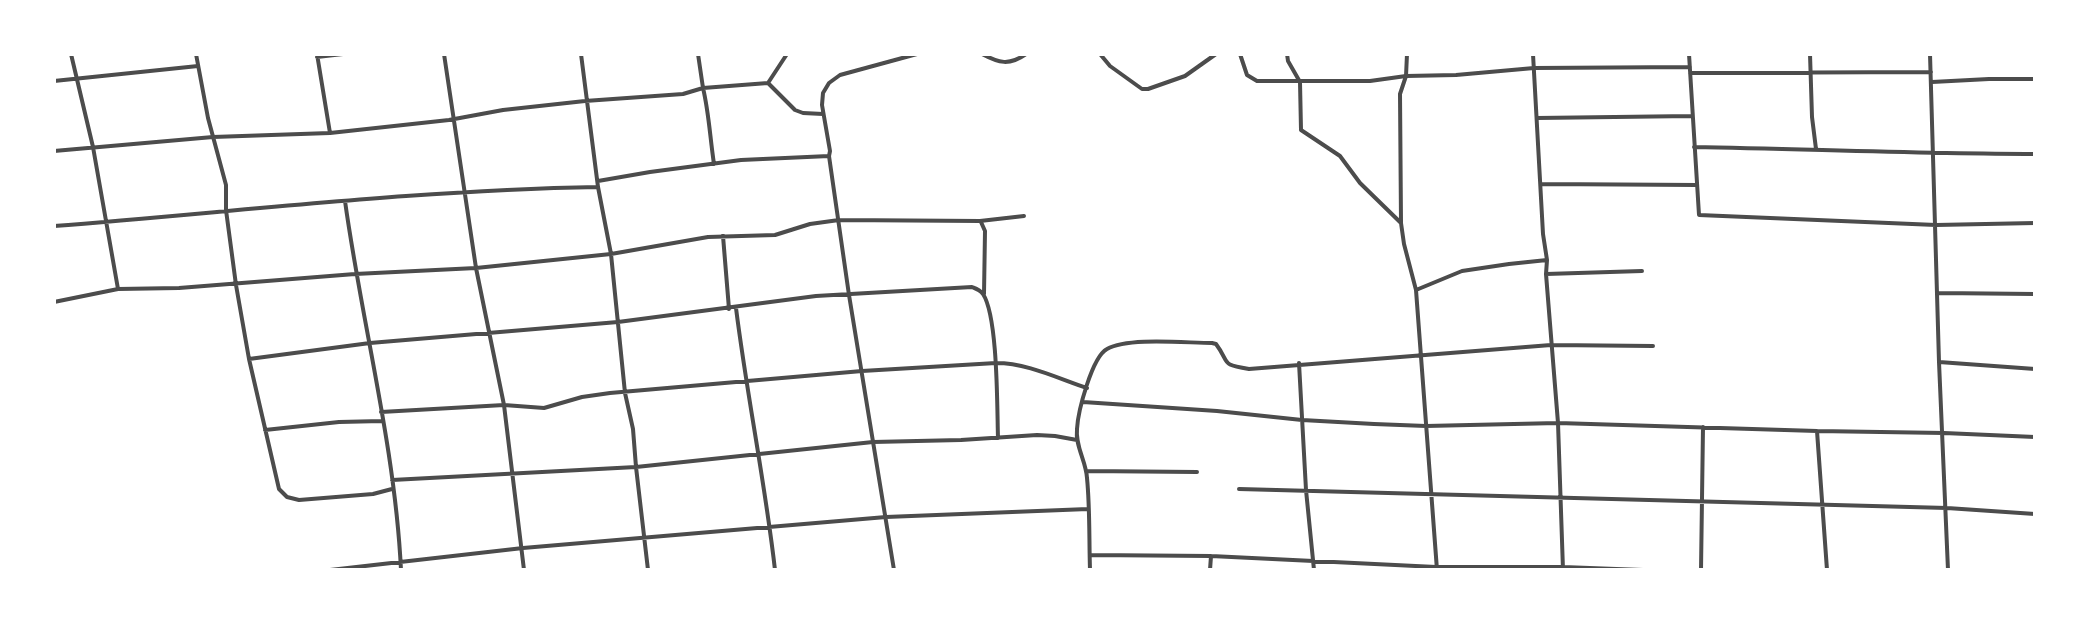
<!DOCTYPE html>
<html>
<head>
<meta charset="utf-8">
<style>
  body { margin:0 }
  #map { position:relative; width:2089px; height:624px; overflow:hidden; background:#fff; font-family:Jost,sans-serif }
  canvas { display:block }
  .frame { position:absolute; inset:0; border:56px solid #fff; pointer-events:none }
</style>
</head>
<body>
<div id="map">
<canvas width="2089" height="624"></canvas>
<div class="frame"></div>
</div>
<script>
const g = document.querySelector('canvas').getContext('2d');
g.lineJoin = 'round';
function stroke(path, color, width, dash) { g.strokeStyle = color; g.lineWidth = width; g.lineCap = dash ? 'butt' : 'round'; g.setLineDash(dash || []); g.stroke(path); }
stroke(new Path2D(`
  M71,54L93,147L118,289
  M196,54L208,118L226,185V210L236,285L249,359L279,489L287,497L299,500L373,494L392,489
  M317,54L330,133
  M444,54L476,268L504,405L524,570
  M581,54L598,187L611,254L625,393L633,429L636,467L648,570
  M982,54C999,63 1009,66 1026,54
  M1100,54L1110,66L1142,89H1148L1185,76L1216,54
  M1240,54L1247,75L1257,81H1370L1406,76L1456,75L1534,68L1690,67
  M1287,54L1288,61L1300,82L1301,130L1340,156L1360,183L1401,223L1404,244L1416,290L1437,570
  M1533,54L1543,234L1547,260L1546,274L1558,423L1563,570
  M1689,54L1699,215L1936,225L2035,223
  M1810,54L1812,117L1816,149
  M1930,54L1939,362L1948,570
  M317,57L343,54
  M1690,73L1931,72
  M54,81L198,66
  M1932,82L1989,79H2035
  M768,83L787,54
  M1537,118L1692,116
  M1694,147C1808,149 1921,154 2035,154
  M54,151L213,137L330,133L449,120L503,110L585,101L683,94L703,88L698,54
  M714,164C710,138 709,113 703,88L768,83L795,110L803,113L823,114
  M598,181L650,172L741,160L829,156
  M1541,184L1697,185
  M345,201C362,324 395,446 401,570
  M981,222L985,231L984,294
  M1401,223L1400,94L1406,76L1407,54
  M54,226C235,212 416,190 598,187
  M723,236L729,309
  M1546,274L1642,271
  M1416,290L1462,271L1509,264L1547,260
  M1938,293L2035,294
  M54,302L118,289L179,288L355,274L476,268L611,254L708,237L775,235L810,224L839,220L980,221L1024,216
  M736,308C747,396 765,482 775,570
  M249,359L370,343L618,322L816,296L972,287C977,289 980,290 983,294C998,317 997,407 998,438
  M1939,362L2035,369
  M1299,363L1306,490L1314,570
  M1083,402L1217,411L1302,420L1374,424L1426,426L1558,423L1817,431L1944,433L2035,437
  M381,412L504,405L544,408L582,397L610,393L862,371L996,363C1027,363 1057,378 1087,388
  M265,430L339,422L382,421
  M1817,431L1827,570
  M1086,471L1197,472
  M392,480L636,467L873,442L961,440L1037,435L1055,436L1077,440
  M1239,489L1947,508L2035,514
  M1090,555L1211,556L1436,567H1563L1643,570
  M330,570L523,548L886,517L1088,509
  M894,570L849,295L829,156L830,151L822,105L823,93L829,83L840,75L917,54
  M1090,570C1089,539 1090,508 1087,478C1086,461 1075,446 1077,429C1078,411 1092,357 1107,349C1128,337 1186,343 1212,343L1216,344C1231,364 1219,364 1249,369L1551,345L1653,346
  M1210,570L1211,556
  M1701,570L1703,427`), '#4c4c4c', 4);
</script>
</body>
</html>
